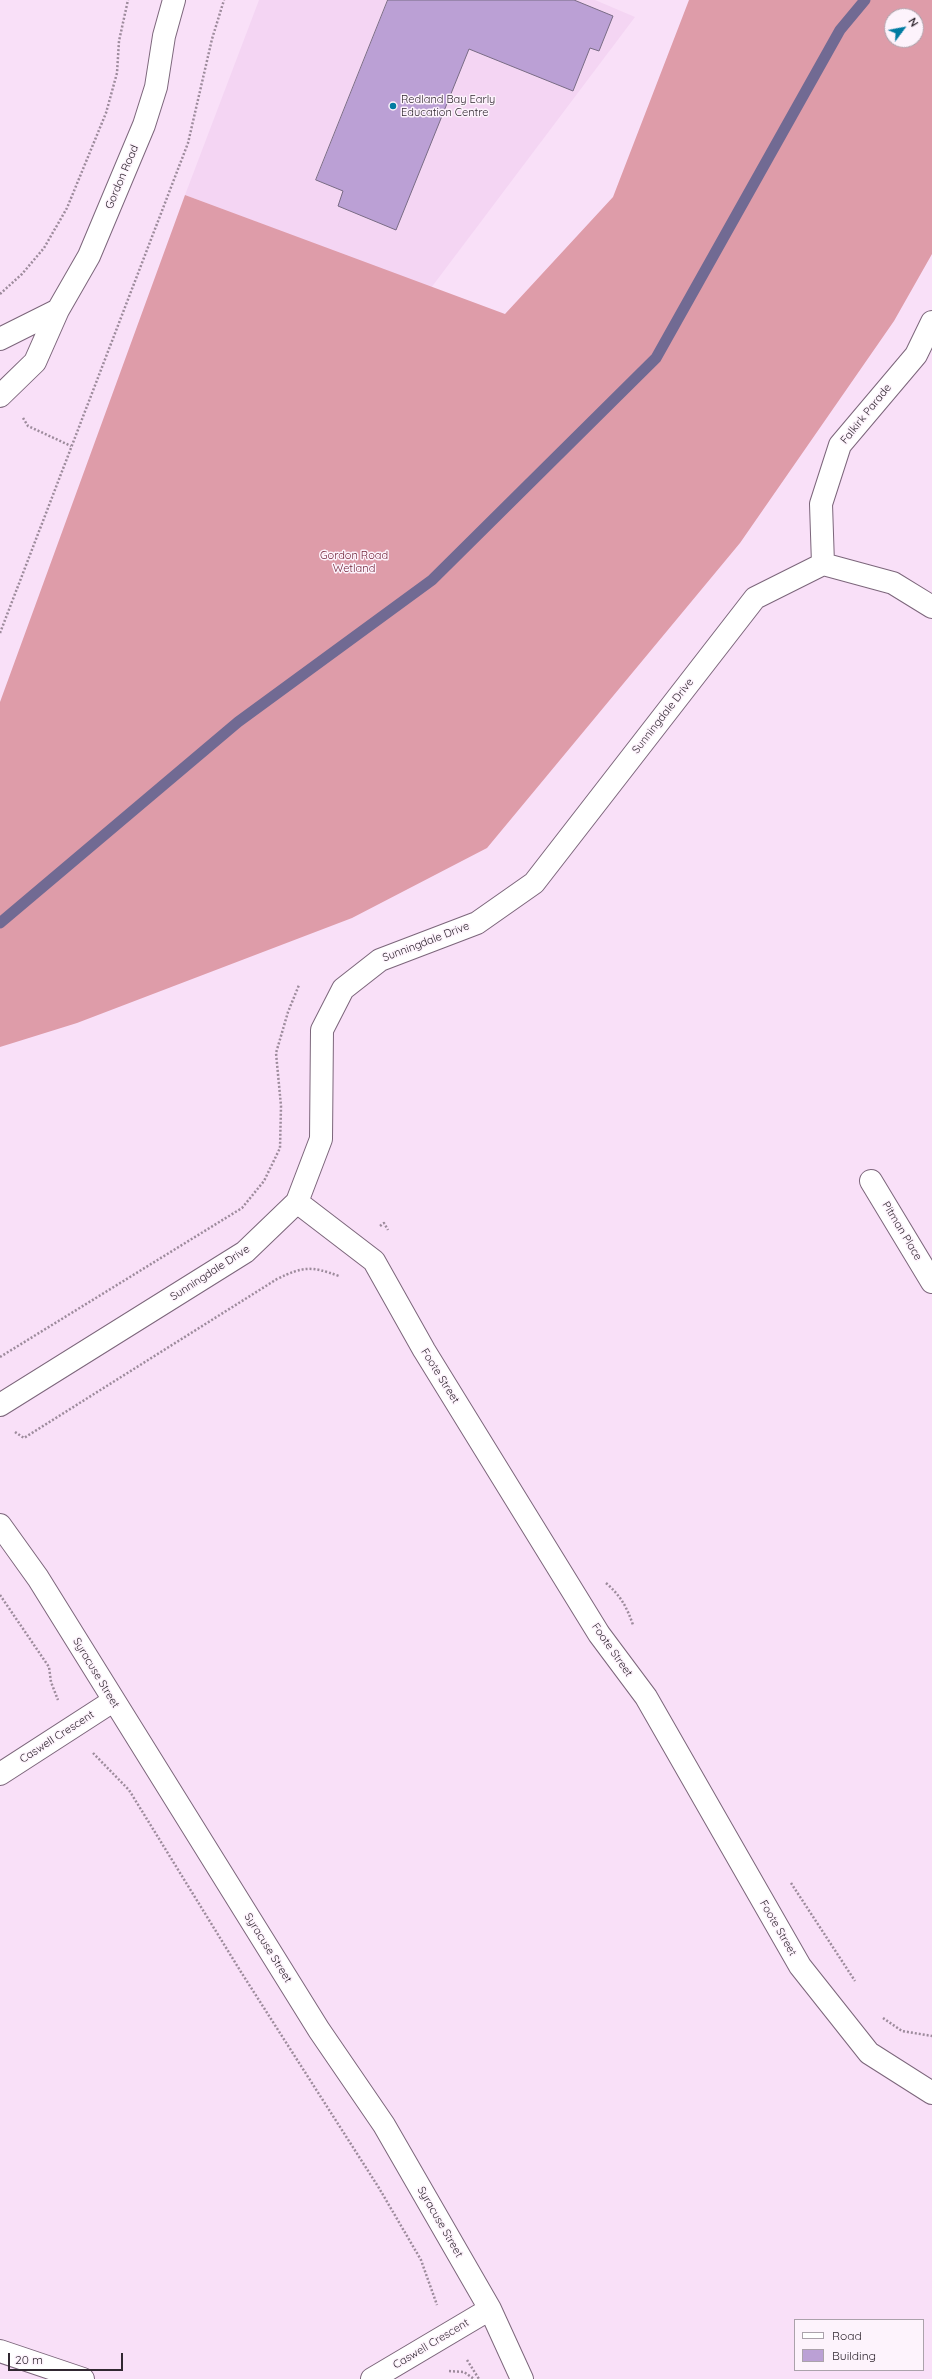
<!DOCTYPE html>
<html>
<head>
<meta charset="utf-8">
<style>
  body { margin:0 }
  #map { position:relative; width:932px; height:2379px; overflow:hidden; background:#f9e0f8; font-family:Quicksand,sans-serif }
  canvas { display:block }
  .legend { position:absolute; left:794px; top:2319px; width:130px; height:52px; box-sizing:border-box; background:#fdf3fc; border:1px solid #aba2ab; margin:0; padding:5px 7px; list-style:none; font-size:12px; color:#312831 }
  .legend li { display:flex; align-items:center; gap:8px; height:20px }
  .legend b { width:20px; border:1px solid #aba2ab }
  .north { position:absolute; left:884px; top:8px; width:40px; height:40px; box-sizing:border-box; background:#fdf3fc; border:1px solid #aba2ab; border-radius:50%; rotate:58deg; font-size:11px; font-weight:700; line-height:16px; text-align:center; color:#312831 }
  .north::after { content:''; display:block; margin:auto; width:14px; height:18px; background:#007ba2; clip-path:polygon(50% 0,100% 100%,50% 72%,0 100%) }
  .scale { position:absolute; left:8px; top:2353px; width:115px; height:18px; box-sizing:border-box; border:2px solid #312831; border-top:0; padding-left:5px; font-size:12px; line-height:14px; white-space:nowrap; color:#312831; -webkit-text-stroke:3px #fdf3fc; paint-order:stroke }
</style>
</head>
<body>
<div id="map">
<canvas width="932" height="2379"></canvas>
<ul class="legend">
<li><b style="height:5px;background:#fff"></b>Road</li>
<li><b style="height:11px;background:#bba0d5"></b>Building</li>
</ul>
<div class="north">N</div>
<div class="scale">20 m</div>
</div>
<script>
const g = document.querySelector('canvas').getContext('2d');
g.lineJoin = 'round';
function fillPath(path, color) { g.fillStyle = color; g.fill(path, 'evenodd'); }
function stroke(path, color, width, dash) { g.strokeStyle = color; g.lineWidth = width; g.lineCap = dash ? 'butt' : 'round'; g.setLineDash(dash || []); g.stroke(path); }
function drawText(font, color, halo, rows, align = 'center') {
  g.font = font + ' Quicksand,sans-serif'; g.lineWidth = 3; g.setLineDash([]); g.textBaseline = 'middle'; g.strokeStyle = halo; g.fillStyle = color; for (const [text, x, y, turn = 0] of rows) {
    g.save(); g.translate(x, y); g.rotate((+turn || 0) * Math.PI / 180); g.textAlign = isNaN(turn) ? turn : align; if (halo) g.strokeText(text, 0, 0); g.fillText(text, 0, 0); g.restore();
  }
}
fillPath(new Path2D(`
  M259,0H595L635,17L431,288L185,195Z`), '#f4d5f3');
fillPath(new Path2D(`
  M689,0H932V254L894,321L740,543L487,848L352,918L77,1023L0,1047V702L185,195L505,314L613,197ZM892,16H916V40H892Z`), '#de9ca9');
stroke(new Path2D(`
  M0,923L238,722L432,580L656,358L840,30L865,0`), '#716a93', 11);
const building = new Path2D(`
  M388,0H574L613,16L599,51L590,48L573,91L469,49L396,230L338,206L343,191L316,180Z`);
fillPath(building, '#bba0d5');
stroke(building, '#796c85', 1);
const minor = new Path2D(`
  M0,339L58,310
  M0,396L35,362L58,310L89,256L144,125L156,87L164,36L174,0
  M823,564L821,504L840,445L916,355L932,322
  M871,1181L932,1282
  M297,1202L374,1261L424,1350L599,1634L646,1697L800,1966L869,2053L932,2093
  M0,1405L245,1252L297,1202L321,1139L322,1030L343,989L380,960L477,923L534,883L755,598L823,564L893,583L932,607
  M0,1525L38,1578L319,2030L384,2125L490,2309L522,2379
  M0,1774L113,1701
  M0,2351L83,2379
  M372,2379L490,2309`);
stroke(minor, '#7c667b', 24);
stroke(new Path2D(`
  M0,294L22,274L44,248L67,208L106,113L117,73L119,41L128,0
  M23,418L28,426L71,446
  M0,633L188,143L212,39L224,0
  M380,1226L384,1223L388,1230
  M0,1357L242,1208L264,1181L280,1148L281,1106L276,1053L288,1012L299,985
  M15,1432L24,1438L277,1279C304,1266 311,1266 339,1276
  M606,1583C620,1595 627,1607 633,1625
  M0,1595L49,1667L51,1682L58,1700
  M93,1753L129,1790L241,1972L379,2188L421,2260L437,2305
  M791,1883L855,1981
  M883,2018L902,2031L932,2036
  M467,2360L479,2379
  M449,2371L464,2372L474,2379`), '#9d8b9c', 2.5, [2, 2]);
stroke(minor, '#fff', 22);
for (const [x, y, r, color] of [
  [393,106,4,"#007ba2"]
]) { const dot = new Path2D(); dot.arc(x, y, r, 0, 2 * Math.PI); g.fillStyle = color; g.fill(dot); stroke(dot, '#fdf3fc', 1.5); }
drawText('11px', '#312831', '#fdf3fc', [
  ["Redland Bay Early",401,100],
  ["Education Centre",401,113]
], 'left');
drawText('11px', '#312831', '#fdf3fc', [
  ["Gordon Road",122,177,-67],
  ["Falkirk Parade",866,414,-51],
  ["Sunningdale Drive",663,716,-52],
  ["Sunningdale Drive",426,942,-21],
  ["Pitman Place",902,1231,59],
  ["Sunningdale Drive",210,1273,-33],
  ["Foote Street",440,1376,58],
  ["Foote Street",612,1650,55],
  ["Syracuse Street",96,1673,59],
  ["Caswell Crescent",57,1737,-33],
  ["Foote Street",778,1928,60],
  ["Syracuse Street",268,1948,58],
  ["Syracuse Street",440,2222,60],
  ["Caswell Crescent",431,2344,-31]
]);
drawText('11px', '#71243a', '#fdf3fc', [
  ["Gordon Road",354,556],
  ["Wetland",354,569]
]);
</script>
</body>
</html>
